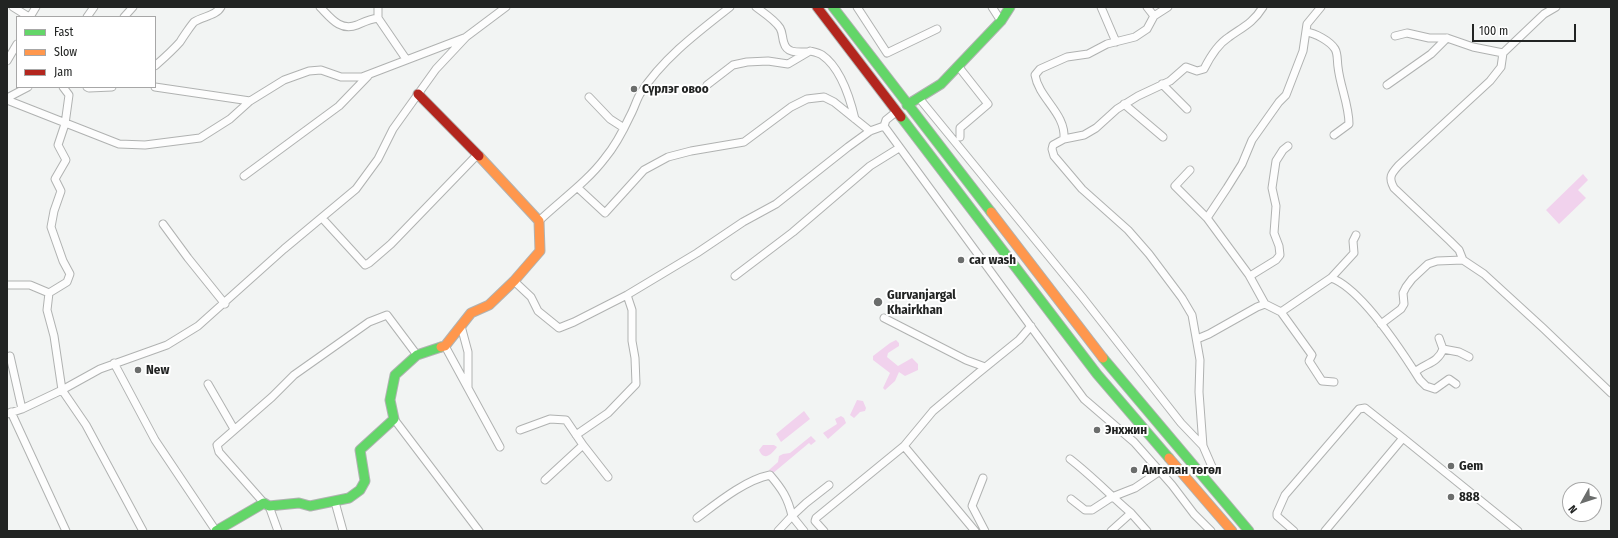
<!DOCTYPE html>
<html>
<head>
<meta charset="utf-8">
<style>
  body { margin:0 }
  #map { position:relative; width:1618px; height:538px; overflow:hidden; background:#f2f4f3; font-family:"Fira Sans Condensed",sans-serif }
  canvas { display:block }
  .frame { position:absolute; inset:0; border:8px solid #222423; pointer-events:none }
  .legend { position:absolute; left:16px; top:16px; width:140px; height:72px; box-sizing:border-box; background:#fff; border:1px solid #a7a7a7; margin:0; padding:5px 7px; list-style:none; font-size:12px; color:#222423 }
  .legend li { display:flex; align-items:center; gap:8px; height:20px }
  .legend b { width:20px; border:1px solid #a7a7a7 }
  .north { position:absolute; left:1562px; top:482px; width:40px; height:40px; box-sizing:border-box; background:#fff; border:1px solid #a7a7a7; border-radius:50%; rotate:231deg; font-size:11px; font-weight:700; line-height:16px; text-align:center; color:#222423 }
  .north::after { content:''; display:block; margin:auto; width:14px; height:18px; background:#6b6d6c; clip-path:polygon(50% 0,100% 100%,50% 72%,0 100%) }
  .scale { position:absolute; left:1472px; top:24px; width:104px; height:18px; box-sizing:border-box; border:2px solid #222423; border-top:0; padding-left:5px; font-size:12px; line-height:14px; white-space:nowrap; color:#222423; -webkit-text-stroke:3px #fff; paint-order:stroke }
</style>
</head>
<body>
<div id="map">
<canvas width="1618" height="538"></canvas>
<div class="frame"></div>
<ul class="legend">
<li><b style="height:5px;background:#63d668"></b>Fast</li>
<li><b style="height:5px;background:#ff974d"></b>Slow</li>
<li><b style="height:5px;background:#b3261e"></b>Jam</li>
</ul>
<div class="north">N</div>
<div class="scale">100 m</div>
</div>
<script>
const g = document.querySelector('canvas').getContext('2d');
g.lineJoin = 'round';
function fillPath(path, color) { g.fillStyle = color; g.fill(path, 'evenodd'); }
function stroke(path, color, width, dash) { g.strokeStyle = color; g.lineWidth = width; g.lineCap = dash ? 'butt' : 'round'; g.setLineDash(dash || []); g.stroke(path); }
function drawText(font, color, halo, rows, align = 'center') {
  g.font = font + ' "Fira Sans Condensed",sans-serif'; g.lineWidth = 4; g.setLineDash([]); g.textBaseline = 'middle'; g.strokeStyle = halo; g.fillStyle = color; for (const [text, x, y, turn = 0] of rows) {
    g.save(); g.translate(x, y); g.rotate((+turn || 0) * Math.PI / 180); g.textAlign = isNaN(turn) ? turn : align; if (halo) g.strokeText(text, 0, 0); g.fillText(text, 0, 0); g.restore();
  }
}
fillPath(new Path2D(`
  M1583,174L1588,180L1578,190L1586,198L1559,224L1546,210Z
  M896,340L899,343V346L888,353L887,357L898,366L912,358L918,364V370L905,376L899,372L895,381L885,390L883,388L890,373L873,360V356L890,343Z
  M857,400L863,401L866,408L865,411L860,412L854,418L850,415Z
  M804,411L810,419L781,442L776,434Z
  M841,416L844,418L846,423L828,439L823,433L837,424L835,419Z
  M811,436L816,441L811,445L809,443L772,474L769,470L778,462L779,456L783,454L790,453Z
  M763,445H774L777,447C772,454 764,462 759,450Z`), '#f1d2ed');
const street = new Path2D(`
  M13,7L29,17
  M320,7C330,17 340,32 357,25C364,22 370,19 378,18L406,59
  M378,7V18
  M756,7C764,13 775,20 780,28C783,33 782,38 784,43C787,54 799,52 808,52
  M857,7L887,53L937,29
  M992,7L1001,21
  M1101,7L1116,42
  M1147,7L1154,16
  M30,17L36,7
  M87,17L94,7
  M124,17L133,7
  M1306,32C1315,33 1330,41 1335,49C1338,54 1337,61 1338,67C1340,86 1349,105 1349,124L1334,135
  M1395,36L1407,33L1429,38H1447L1473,47L1503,53L1544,14L1556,7
  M7,61L17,44
  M155,66C164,58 172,51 180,42C183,37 192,24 194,22C203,16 216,16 221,7
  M958,66L988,104L960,128V137
  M1162,84L1187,109
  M707,85L733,65L747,62L768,61L788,64L810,51C814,52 819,53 822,55C841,68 850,98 855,119
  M1387,85L1431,54L1447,38
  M63,87L69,95L65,124L58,145L66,160L55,179L61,191L54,211L51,227L63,261L70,274L67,282L49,293L47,310L54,336L62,390L86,425L143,531
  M87,87L89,88L112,87
  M155,87L250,101
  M589,97L610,119L624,128
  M7,98L28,87
  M919,98L1083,298L1181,423L1203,446
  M7,100L119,144L145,145L200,138L230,119L250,101L284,80L309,71L321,70L341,77H362L464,38
  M1124,104L1163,137
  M896,112L886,120L884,126L1084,399L1134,442L1172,485L1194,514L1211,531
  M1064,139C1066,113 1039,99 1035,75L1040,69L1067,57L1088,54L1107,44L1135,37L1147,29L1154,16L1168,7
  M1190,170L1175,186L1207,218
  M244,176L339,106L368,76
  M578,188L605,213L644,170L668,157L691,151L744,142L791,107L807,99L824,97L834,102L870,131
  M322,218L365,265L369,263L391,244L477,155
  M539,221C561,200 587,182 605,158C615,146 623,131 630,116C634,109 636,101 640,94C662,59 698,32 730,7
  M163,224L188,258L225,304
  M1463,260L1459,250L1450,241L1394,188C1388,177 1391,174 1399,165L1490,81L1501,67L1503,53
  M735,276L793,232L870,166L899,148
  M1250,276L1276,260L1280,255L1279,246L1274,233L1276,206L1272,188L1276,161L1283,150L1288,146
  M1331,278C1361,288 1403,353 1420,380L1426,386L1435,389L1449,379L1456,384
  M514,281L531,297L538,311L559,328L574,322L627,295L697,253L743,222L776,204L848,147L870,131L884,126
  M7,285H30L49,293
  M1265,304L1249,275L1207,218L1227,188L1242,164L1252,140L1279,102L1286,95L1303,51L1307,24L1321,7
  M1281,312L1312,355L1309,361L1322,381L1334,382
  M884,318L966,360L985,367
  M1381,324L1401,309L1404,304L1403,293L1406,287L1412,279L1428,264L1437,261L1463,260L1484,274L1543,328L1611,393
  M461,326L468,352V387
  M1197,339L1209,334L1257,307L1265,304L1281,312L1331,278L1354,253L1353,241L1356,235
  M445,346L500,447
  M1443,349L1459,352L1469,357
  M10,356L22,409
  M114,363L155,440L216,531
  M1415,372C1426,363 1438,363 1443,349L1439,338
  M208,384L234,429
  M11,412L66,531
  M7,414L22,409L62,390L100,369L167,345L198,326L284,249L356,189L378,159L393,129L436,69L466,37L506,7
  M394,419L479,531
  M520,430L550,419L566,420L583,445L545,480
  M576,435L608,413L636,384L635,358L632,341V310L627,295
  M1403,438L1518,531
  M583,445L608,477
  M904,446L975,531
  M1070,459C1092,476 1110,495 1131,513L1111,531
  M1213,469L1203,446L1199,392L1200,360L1192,315L1182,298L1149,254L1128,230L1082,189L1054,156L1052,149L1053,145L1064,139L1084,135L1096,128L1117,109L1138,96L1170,81L1186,67L1197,71L1204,69C1210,57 1218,44 1229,37C1243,27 1253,23 1263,7
  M983,478L972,506L985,531
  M1071,499L1085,510H1092L1112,497L1135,488L1160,471
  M335,502L343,531
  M264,503L219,452L217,445L272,397L294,375L369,322L387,315L417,355
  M269,506L278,531
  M1131,513L1147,531
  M697,518C717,503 745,480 770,475C782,489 788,498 792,516L778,531
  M804,531L792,516L806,503L829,485
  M824,531L815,521L816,518L904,446L933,411L977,374L1019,340L1031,326
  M1294,531L1277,516V513L1285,495L1359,409L1365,408L1403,438L1325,531`);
const fast = new Path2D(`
  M833,7L991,212
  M907,105L941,84L1001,21L1010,7
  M901,117L1097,374L1169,458
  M1103,358L1249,531
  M216,531L264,503L269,506L299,503L310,506L349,498L360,490L365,481L360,450L394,419L390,400L395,375L417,355L441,347`);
const slow = new Path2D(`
  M991,212L1103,358
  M441,347L445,346L471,313L489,305L514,281L540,251L539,221L479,156
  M1169,458L1232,531`);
const jam = new Path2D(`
  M817,7L901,117
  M418,94L479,156`);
stroke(street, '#b0b2b1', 9);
stroke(fast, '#b0b2b1', 11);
stroke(slow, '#b0b2b1', 11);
stroke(jam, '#b0b2b1', 11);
stroke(street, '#fdfdfd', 7);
stroke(fast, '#63d668', 9);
stroke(slow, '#ff974d', 9);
stroke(jam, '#b3261e', 9);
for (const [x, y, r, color] of [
  [634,89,4,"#6b6d6c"],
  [961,260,4,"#6b6d6c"],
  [878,302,5,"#6b6d6c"],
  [138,370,4,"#6b6d6c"],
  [1097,430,4,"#6b6d6c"],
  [1451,466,4,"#6b6d6c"],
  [1134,470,4,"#6b6d6c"],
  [1451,497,4,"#6b6d6c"]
]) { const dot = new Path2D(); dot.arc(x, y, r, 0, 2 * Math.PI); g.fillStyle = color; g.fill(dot); stroke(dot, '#fff', 1.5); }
drawText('bold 13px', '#222423', '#fff', [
  ["Сүрлэг овоо",642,89],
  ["car wash",969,260],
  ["Gurvanjargal",887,295],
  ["Khairkhan",887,310],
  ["New",146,370],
  ["Энхжин",1105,430],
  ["Gem",1459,466],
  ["Амгалан төгөл",1142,470],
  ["888",1459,497]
], 'left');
</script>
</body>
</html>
